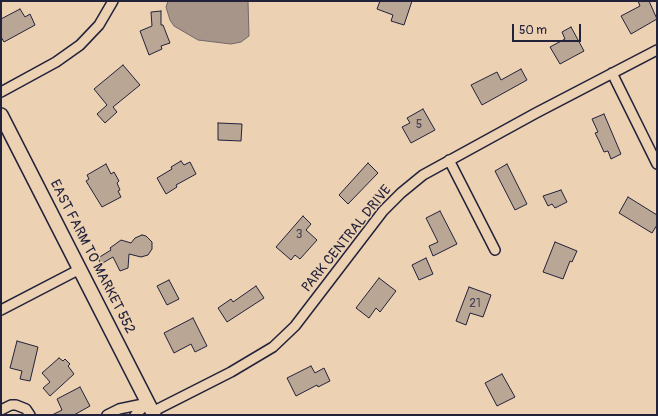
<!DOCTYPE html>
<html>
<head>
<meta charset="utf-8">
<style>
  body { margin:0 }
  #map { position:relative; width:658px; height:416px; overflow:hidden; background:#ecd1b3; font-family:Pangolin,sans-serif }
  canvas { display:block }
  .frame { position:absolute; inset:0; border:2px solid #22223b; pointer-events:none }
  .scale { position:absolute; left:512px; top:24px; width:69px; height:18px; box-sizing:border-box; border:2px solid #22223b; border-top:0; padding-left:5px; font-size:12px; line-height:14px; white-space:nowrap; color:#22223b; -webkit-text-stroke:3px #ecd1b3; paint-order:stroke }
</style>
</head>
<body>
<div id="map">
<canvas width="658" height="416"></canvas>
<div class="frame"></div>
<div class="scale">50 m</div>
</div>
<script>
const ctx = document.querySelector('canvas').getContext('2d');
ctx.lineJoin = 'round';
function fillPath(path, color) {
  ctx.fillStyle = color;
  ctx.fill(path, 'evenodd');
}
function shape(rows) {
  const path = new Path2D();
  for (const r of rows) {
    path.moveTo(r[0], r[1]);
    for (let i = 2; i < r.length; i += 2) path.lineTo(r[i], r[i + 1]);
  }
  return path;
}
function trace(path, color, width, dash) {
  ctx.strokeStyle = color;
  ctx.lineWidth = width;
  ctx.lineCap = dash ? 'butt' : 'round';
  ctx.setLineDash(dash || []);
  ctx.stroke(path);
}
function write(font, color, halo, rows, align = 'center') {
  ctx.font = font + ' Pangolin,sans-serif';
  ctx.lineWidth = 3;
  ctx.setLineDash([]);
  ctx.textBaseline = 'middle';
  ctx.strokeStyle = halo;
  ctx.fillStyle = color;
  for (const [text, x, y, turn = 0] of rows) {
    ctx.save();
    ctx.translate(x, y);
    ctx.rotate((+turn || 0) * Math.PI / 180);
    ctx.textAlign = isNaN(turn) ? turn : align;
    if (halo) ctx.strokeText(text, 0, 0);
    ctx.fillText(text, 0, 0);
    ctx.restore();
  }
}
const water = shape([
  [168,1,248,1,249,36,241,42,231,44,198,40,174,26,170,20,166,7,168,1]
]);
fillPath(water, '#a7958a');
trace(water, '#72676a', 1);
const building = shape([
  [380,1,412,1,404,25,391,21,393,15,377,9,380,1],
  [638,1,649,1,657,19,631,34,621,16,640,6,638,1],
  [20,9,25,17,30,14,35,25,4,42,1,37,1,19,20,9],
  [161,11,161,25,163,25,170,43,161,46,162,49,149,55,140,31,152,26,151,12,161,11],
  [571,27,584,51,560,64,550,47,565,39,562,32,571,27],
  [123,65,140,85,113,107,117,112,105,123,97,114,107,105,94,89,123,65],
  [521,69,527,80,482,105,471,85,497,72,501,80,521,69],
  [423,109,435,130,411,143,402,127,410,123,407,118,423,109],
  [604,114,621,154,611,159,608,151,604,152,599,141,595,133,598,132,592,119,604,114],
  [218,123,242,124,241,141,218,140,218,123],
  [181,161,184,165,190,162,196,174,176,185,177,187,166,194,157,178,172,169,171,167,181,161],
  [368,163,378,173,348,204,339,195,368,163],
  [106,164,111,174,114,172,119,181,117,183,120,190,118,191,121,197,102,207,86,181,89,179,87,175,106,164],
  [507,164,527,204,515,210,495,171,507,164],
  [561,190,567,202,555,208,552,204,548,206,543,196,561,190],
  [628,197,657,215,657,225,652,233,619,213,628,197],
  [440,211,457,244,433,256,429,246,438,242,426,218,440,211],
  [303,216,311,224,306,230,317,240,300,259,295,255,291,260,276,247,303,216],
  [142,235,146,236,152,242,152,249,148,255,141,257,129,254,128,268,120,271,113,257,101,264,98,258,111,250,110,248,121,240,131,243,135,238,142,235],
  [555,242,577,251,572,262,570,261,563,279,543,272,555,242],
  [426,258,433,274,419,280,412,265,426,258],
  [379,278,396,291,380,312,376,308,369,318,356,308,379,278],
  [169,280,179,299,167,305,157,286,169,280],
  [256,286,264,298,227,322,218,308,231,299,233,302,256,286],
  [469,287,491,295,483,317,470,313,466,325,456,321,469,287],
  [193,318,207,346,195,352,191,344,174,353,164,333,193,318],
  [17,341,38,347,30,381,20,379,22,371,10,368,17,341],
  [59,358,63,361,65,359,70,364,68,366,74,374,50,396,43,388,50,382,42,373,59,358],
  [311,366,315,373,324,368,330,381,318,387,317,385,296,396,287,378,311,366],
  [502,374,515,397,497,406,485,383,502,374],
  [80,387,90,406,74,415,52,415,62,410,57,399,80,387]
]);
fillPath(building, '#baa695');
trace(building, '#22223b', 1);
const minor = shape([
  [612,73,657,164],
  [1,92,56,62,80,45,99,25,113,1],
  [449,160,495,250],
  [1,310,80,269],
  [1,410,11,405,16,405,26,409,30,415],
  [152,412,231,372,273,347,295,326,383,211,401,193,423,175,536,113,657,50],
  [107,415,119,409,148,403],
  [135,415,147,404]
]);
const secondary = shape([
  [1,115,154,415]
]);
trace(minor, '#22223b', 12);
trace(secondary, '#22223b', 16);
trace(minor, '#ecd1b3', 9);
trace(secondary, '#ecd1b3', 13);
write('12px', '#484352', null, [
  ["5",419,125],
  ["3",299,235],
  ["21",475,304]
]);
write('14px', '#22223b', '#ecd1b3', [
  ["PARK CENTRAL DRIVE",347,239,-51],
  ["EAST FARM TO MARKET 552",92,257,63]
]);
</script>
</body>
</html>
